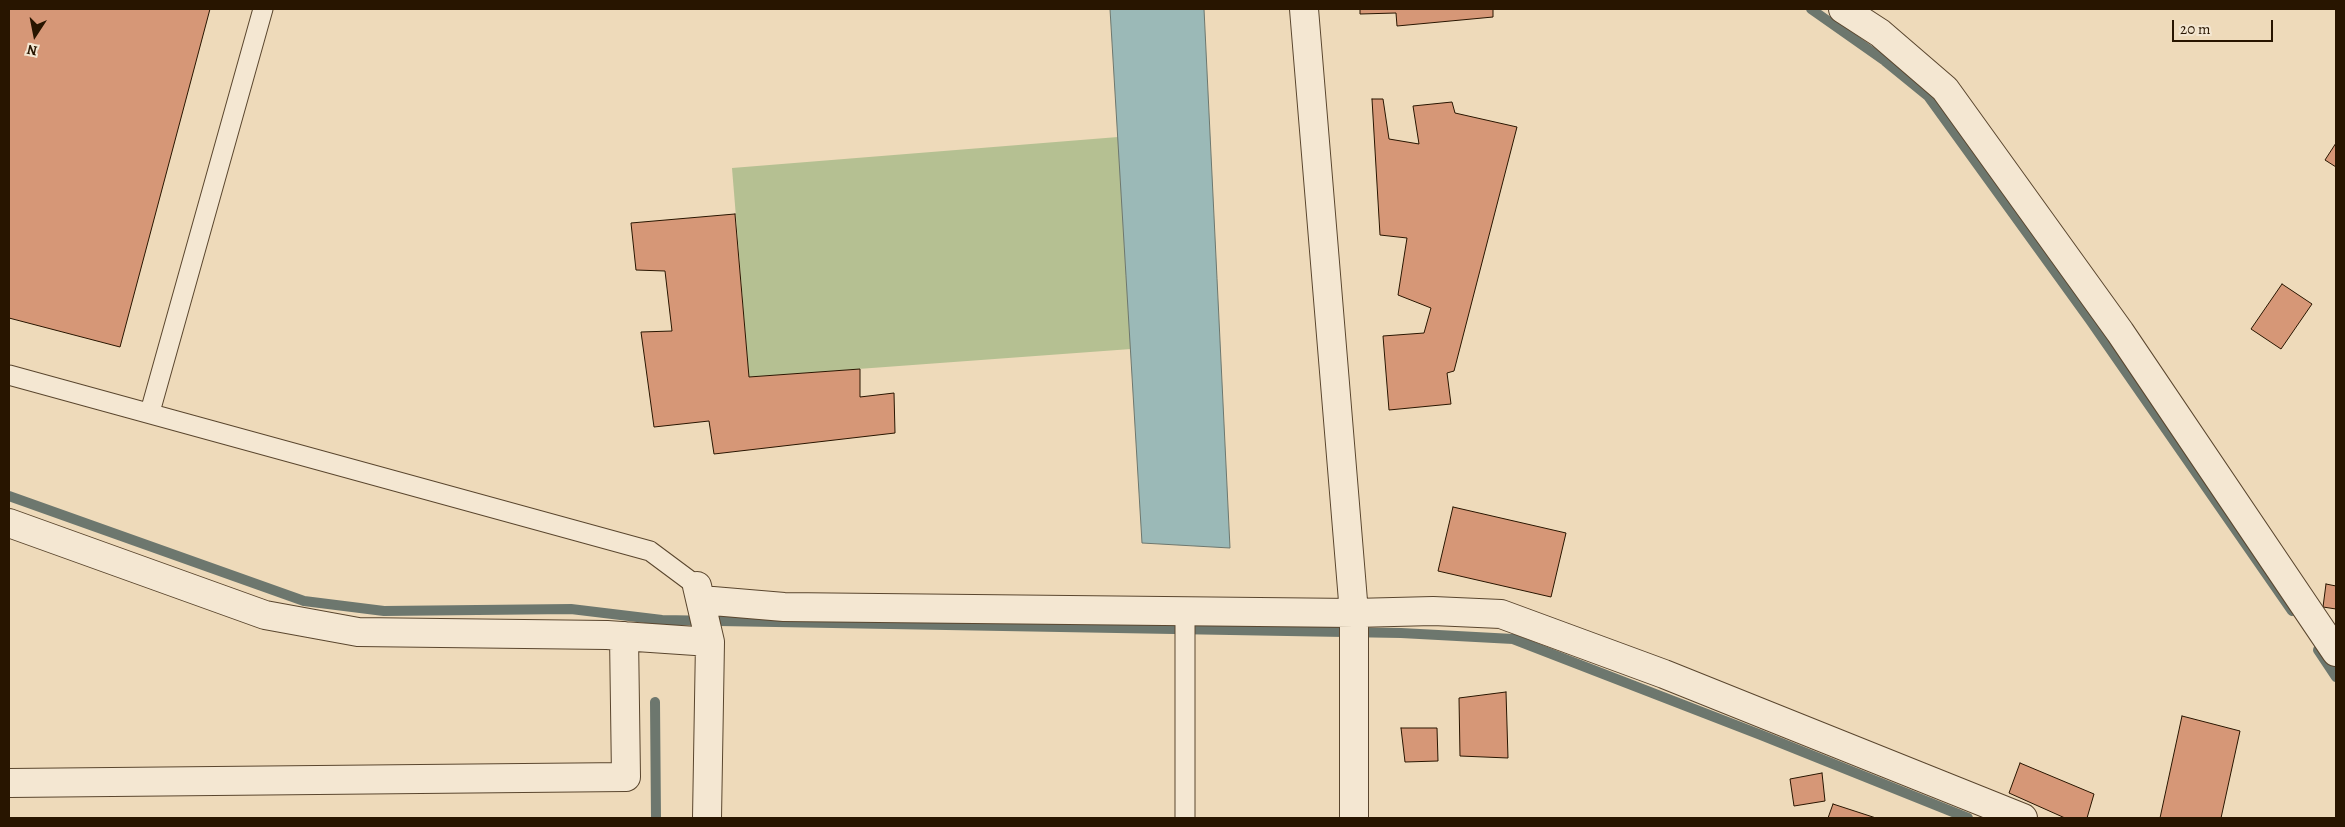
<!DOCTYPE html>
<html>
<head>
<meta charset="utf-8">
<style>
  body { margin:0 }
  #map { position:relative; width:2345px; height:827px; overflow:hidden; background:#eedaba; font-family:Alegreya,serif }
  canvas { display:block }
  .frame { position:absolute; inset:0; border:10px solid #281500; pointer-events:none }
  .north { position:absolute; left:10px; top:10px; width:50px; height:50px; -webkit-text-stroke:4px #f4e7d2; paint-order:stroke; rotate:191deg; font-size:14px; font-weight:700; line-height:20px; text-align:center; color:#281500 }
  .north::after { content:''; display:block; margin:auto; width:18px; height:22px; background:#281500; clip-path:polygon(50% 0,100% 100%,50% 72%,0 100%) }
  .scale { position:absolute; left:2172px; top:20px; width:101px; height:22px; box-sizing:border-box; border:2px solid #281500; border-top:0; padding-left:6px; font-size:15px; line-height:18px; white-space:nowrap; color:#281500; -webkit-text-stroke:4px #f4e7d2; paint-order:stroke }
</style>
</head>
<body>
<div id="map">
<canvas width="2345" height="827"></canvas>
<div class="frame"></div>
<div class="north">N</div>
<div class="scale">20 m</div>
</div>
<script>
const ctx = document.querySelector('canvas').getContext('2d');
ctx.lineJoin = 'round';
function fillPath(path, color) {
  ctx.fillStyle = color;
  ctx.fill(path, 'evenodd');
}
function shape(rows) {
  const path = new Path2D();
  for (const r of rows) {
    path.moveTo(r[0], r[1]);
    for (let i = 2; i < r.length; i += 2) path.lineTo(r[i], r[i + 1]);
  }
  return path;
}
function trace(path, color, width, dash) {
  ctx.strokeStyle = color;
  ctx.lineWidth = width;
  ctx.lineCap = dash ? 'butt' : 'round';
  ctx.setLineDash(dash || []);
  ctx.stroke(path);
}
fillPath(shape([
  [1118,137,1131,349,749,377,732,168]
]), '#b5c092');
const water = shape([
  [1110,9,1204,9,1230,548,1142,543,1110,9]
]);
fillPath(water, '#9bb9b7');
trace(water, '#6d776e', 1);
trace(shape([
  [1811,9,1885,61,1928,96,2090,320,2292,611],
  [9,496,304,601,384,611,571,609,662,620,1401,633,1513,639,1761,735,1968,818],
  [2318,650,2336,677],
  [655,702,656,818]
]), '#6d776e', 10);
const building = shape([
  [9,9,210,9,120,347,9,318,9,9],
  [1360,9,1493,9,1493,17,1397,26,1396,13,1360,14,1360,9],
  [1372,99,1383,99,1389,139,1419,144,1413,106,1452,102,1455,113,1517,127,1454,371,1447,373,1451,404,1389,410,1383,336,1424,333,1431,308,1398,295,1407,238,1380,235,1372,99],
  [2336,143,2336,167,2325,160,2336,143],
  [735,214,749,377,860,369,860,397,894,393,895,433,714,454,709,421,654,427,641,332,672,331,665,271,636,270,631,223,735,214],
  [2282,284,2312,304,2281,349,2251,329,2282,284],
  [1453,507,1566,533,1551,597,1438,571,1453,507],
  [2326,584,2336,586,2336,609,2323,607,2326,584],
  [1506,692,1508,758,1460,756,1459,698,1506,692],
  [2182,716,2240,731,2221,818,2160,818,2182,716],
  [1401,728,1437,728,1438,761,1405,762,1401,728],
  [2020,763,2094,794,2087,818,2065,818,2009,793,2020,763],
  [1822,773,1825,801,1794,806,1790,779,1822,773],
  [1833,804,1876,818,1828,818,1833,804]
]);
fillPath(building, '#d69777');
trace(building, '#281500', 1);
const service = shape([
  [9,375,650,551,697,586],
  [150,412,263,9],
  [1185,611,1185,818]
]);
const minor = shape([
  [1304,9,1354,613,1354,818],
  [1843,9,1880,33,1945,89,2120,332,2336,652],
  [9,523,265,615,358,632,607,635,710,642],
  [697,586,710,642,707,818],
  [701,600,784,607,1354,613,1433,611,1501,614,1664,674,2023,818],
  [9,783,626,777,624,636]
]);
trace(service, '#5a462e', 21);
trace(minor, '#5a462e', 30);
trace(service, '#f4e7d2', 19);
trace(minor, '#f4e7d2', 28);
</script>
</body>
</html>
